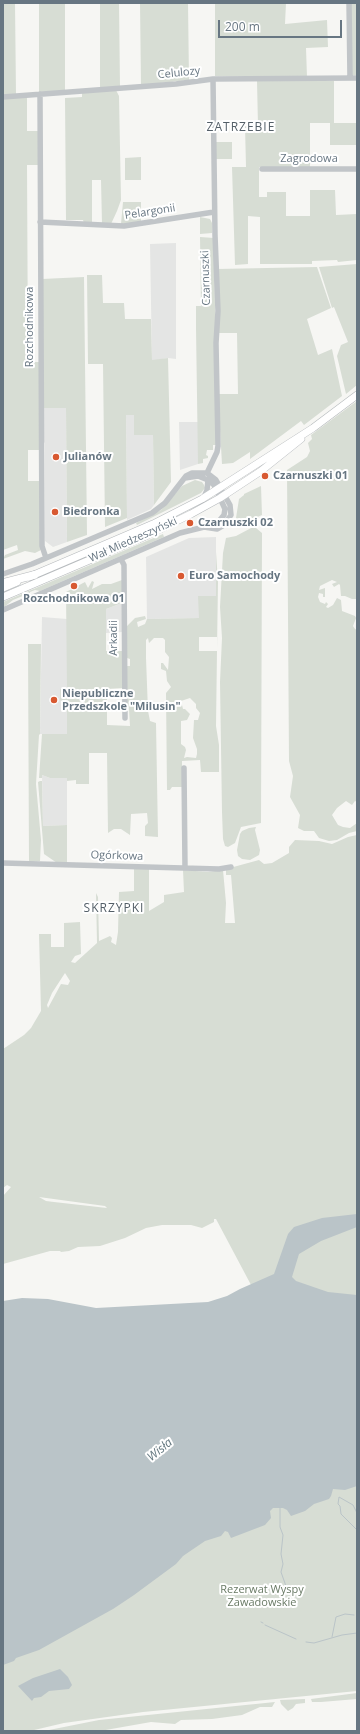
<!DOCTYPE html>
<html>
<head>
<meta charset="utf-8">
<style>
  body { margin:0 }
  #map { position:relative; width:360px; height:1734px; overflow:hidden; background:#f6f6f3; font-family:"Open Sans",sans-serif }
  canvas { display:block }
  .frame { position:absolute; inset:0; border:4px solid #677682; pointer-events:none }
  .scale { position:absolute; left:218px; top:20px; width:124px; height:18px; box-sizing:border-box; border:2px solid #677682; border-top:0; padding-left:5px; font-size:12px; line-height:14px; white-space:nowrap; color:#677682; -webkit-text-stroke:3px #fff; paint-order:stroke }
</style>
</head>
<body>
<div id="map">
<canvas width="360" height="1734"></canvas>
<div class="frame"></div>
<div class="scale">200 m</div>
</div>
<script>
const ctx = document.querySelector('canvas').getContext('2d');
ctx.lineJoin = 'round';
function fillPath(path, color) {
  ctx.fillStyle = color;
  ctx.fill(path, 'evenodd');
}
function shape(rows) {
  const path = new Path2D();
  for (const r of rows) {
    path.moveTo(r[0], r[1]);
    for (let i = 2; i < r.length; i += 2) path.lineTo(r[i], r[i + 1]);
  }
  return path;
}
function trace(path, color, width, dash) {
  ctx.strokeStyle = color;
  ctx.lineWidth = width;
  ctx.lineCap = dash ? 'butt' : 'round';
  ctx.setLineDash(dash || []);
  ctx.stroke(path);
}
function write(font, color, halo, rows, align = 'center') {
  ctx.font = font + ' "Open Sans",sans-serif';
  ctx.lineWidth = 4;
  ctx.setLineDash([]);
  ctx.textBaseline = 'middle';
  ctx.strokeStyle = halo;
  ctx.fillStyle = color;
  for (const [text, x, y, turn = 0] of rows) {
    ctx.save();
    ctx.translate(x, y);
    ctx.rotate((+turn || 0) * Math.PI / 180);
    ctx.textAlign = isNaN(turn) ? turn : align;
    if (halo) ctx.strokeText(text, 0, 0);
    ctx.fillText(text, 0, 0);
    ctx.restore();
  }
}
fillPath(shape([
  [176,243,176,359,168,358,152,361,150,244],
  [42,408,66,408,67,542,53,547,45,541,45,443,42,441],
  [126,415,134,415,134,435,153,434,154,505,151,509,127,520],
  [179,422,198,422,198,464,180,470],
  [216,537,216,596,199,618,147,619,146,557,189,538],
  [122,603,122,632,106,633,106,609],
  [42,617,67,619,67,734,40,734],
  [42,775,50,778,67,778,67,825,43,826]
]), '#e4e5e4');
fillPath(shape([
  [3,3,15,3,16,95,3,96],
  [39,3,65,3,65,91,39,92],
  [100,3,119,3,120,87,100,88],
  [140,3,188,3,189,80,141,85],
  [215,3,286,3,285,24,327,20,328,47,306,48,307,77,215,76],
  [350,3,357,3,357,75,352,75],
  [257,81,334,81,334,123,357,123,357,145,330,145,330,123,310,123,310,168,259,167,259,197,267,197,267,192,286,192,286,216,310,216,310,190,335,190,336,215,357,214,357,260,338,262,337,260,312,261,312,264,260,264,260,217,248,216,248,264,235,265,232,167,246,167,245,126,258,126],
  [116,90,119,96,121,200,117,211,111,224,102,224,101,180,92,180,92,223,84,223,83,220,66,220,65,98,82,97,82,93],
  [27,97,27,131,39,131,39,165,27,165,28,362,39,362,41,450,28,450,28,481,41,481,41,550,35,553,25,551,3,559,5,555,18,550,17,545,3,550,3,99],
  [215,142,232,142,232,159,215,159],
  [141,157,141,180,125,180,125,158],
  [123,202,141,202,141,224,121,224],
  [200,217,210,219,212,223,212,233,200,234],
  [200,237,214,238,217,445,213,445,213,450,207,450,206,455,208,456,208,458,203,459,203,463,198,464,196,328,196,306,201,306],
  [357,264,357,385,346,394,337,356,341,345,348,342,334,307,332,308,319,267],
  [317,267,331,308,307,319,318,355,332,349,342,396,304,425,301,421,250,459,250,452,233,463,222,464,218,394,238,394,237,333,218,333,217,269],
  [87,275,102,275,103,303,124,303,125,319,151,319,152,360,168,358,171,482,154,505,153,435,134,435,134,415,126,415,127,518,105,527,103,364,88,364],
  [84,277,87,535,67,542,66,408,42,408,42,279],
  [357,401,357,599,352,599,345,596,341,596,340,585,339,584,334,587,332,584,337,582,332,580,320,586,319,590,325,588,325,597,323,597,323,594,319,593,318,597,320,602,325,604,326,602,328,604,326,607,328,608,333,605,337,598,341,600,342,611,355,616,356,618,353,626,355,629,357,630,357,802,355,801,352,805,346,801,337,808,332,815,338,825,343,827,350,828,357,823,357,831,349,833,337,840,329,841,319,838,314,831,304,831,298,828,300,815,290,797,293,776,289,761,287,470,307,457,310,451,308,443,312,439,311,435],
  [195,480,202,482,204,485,205,488,201,493,137,525,136,523,161,510,182,486],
  [261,486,262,515,255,518,244,527,240,528,234,525,236,518,239,499,244,495,244,494],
  [253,527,256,528,262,533,261,823,241,827,235,843,228,847,225,846,223,839,222,812,220,682,222,638,220,607,223,553,226,538,236,536],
  [163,534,164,537,40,591,35,590,30,592,30,593,13,600,3,608,3,602],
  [216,552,218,582,217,649,217,637,199,637,199,651,217,651,216,726,219,745,219,772,201,772,200,760,182,761,182,787,172,787,170,790,167,790,166,693,171,687,167,681,166,671,161,669,161,663,163,663,168,670,169,657,165,652,165,640,163,638,154,638,149,643,148,638,146,640,146,658,148,711,150,721,156,723,158,837,145,836,145,826,148,823,147,813,131,814,130,835,121,829,114,829,108,833,107,753,89,753,89,784,76,784,76,780,67,781,67,778,50,778,42,775,42,778,39,778,42,734,67,734,67,705,60,700,60,689,67,689,66,592,85,582,88,588,92,581,94,582,92,589,102,584,111,584,122,580,122,603,106,609,106,651,123,651,123,688,107,689,107,725,130,726,129,709,127,702,127,666,130,666,130,659,127,658,126,654,126,627,135,618,145,616,146,619,137,622,138,627,145,624,147,619,199,618,198,596,216,596],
  [190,698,196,704,196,708,200,713,198,720,194,720,193,738,197,749,197,754,196,758,187,757,184,758,186,750,185,747,181,744,181,721,187,720,190,714,185,709,183,709,181,701],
  [28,644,41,644,40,734,39,735,36,784,41,840,40,861,29,862],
  [40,781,42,781,43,826,67,825,67,863,57,863,44,854,38,782],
  [256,827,255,830,260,850,259,855,250,860,242,859,238,856,237,850,240,834,242,831,249,828],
  [357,835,357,1691,143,1712,64,1723,30,1731,3,1731,3,1613,327,1428,216,1219,214,1219,214,1222,202,1228,191,1225,162,1225,146,1228,125,1238,100,1246,78,1247,69,1251,61,1252,60,1251,50,1251,3,1264,3,1196,11,1187,7,1185,3,1188,3,1049,24,1035,31,1028,41,1011,39,934,51,934,51,947,64,947,64,923,80,922,81,954,75,956,71,962,75,963,97,943,96,893,98,897,99,941,110,936,112,938,111,942,116,945,118,932,119,892,134,891,134,867,149,867,149,911,164,902,164,895,184,892,183,870,208,872,223,870,226,903,225,923,235,923,231,875,226,875,226,869,259,860,264,864,272,863,289,853,289,847,295,840,319,841,332,844,348,837],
  [65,973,70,981,68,985,61,984,48,1008,47,1005,52,993],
  [39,1197,105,1206,107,1208,54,1202,46,1201],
  [357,1693,357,1699,321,1702,312,1702,311,1699],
  [305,1699,305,1703,296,1704,293,1708,288,1711,281,1704,280,1700],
  [275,1702,272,1707,260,1707,242,1715,212,1719,181,1720,175,1724,151,1722,100,1731,44,1731,99,1720]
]), '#d7ddd4');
fillPath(shape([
  [357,1214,357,1227,321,1241,299,1254,292,1277,296,1281,328,1292,357,1295,357,1486,345,1490,333,1489,331,1496,329,1499,314,1504,305,1511,291,1516,287,1510,283,1508,273,1508,270,1511,271,1518,265,1525,231,1538,228,1532,225,1531,221,1536,205,1541,183,1556,176,1564,134,1595,113,1609,39,1650,16,1658,14,1661,3,1665,3,1301,22,1298,48,1299,96,1308,208,1302,227,1296,240,1289,274,1274,288,1234,294,1227,322,1218],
  [60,1669,68,1677,72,1685,69,1689,49,1691,41,1697,34,1698,32,1701,18,1686,33,1678]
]), '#bac4c8');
trace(shape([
  [280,1508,280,1527,283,1535,281,1554,283,1564,281,1572,287,1589],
  [357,1513,353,1505,339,1497,338,1504,340,1506,341,1514,357,1530],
  [261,1622,263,1623],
  [265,1625,296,1639],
  [332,1637,336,1617,345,1614,354,1615],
  [306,1642,314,1643,342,1635,357,1633]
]), '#bac4c8', 1);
const major = shape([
  [29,577,153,524,202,499,313,428,357,395],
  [3,588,17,582],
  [3,597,148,535,191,514,220,498,261,471,301,439]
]);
const highway = shape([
  [3,583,34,575]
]);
trace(major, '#b5b9bc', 8);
trace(highway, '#b6b9bc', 9);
trace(shape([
  [349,3,350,78],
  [40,94,42,546,46,558],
  [3,97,176,84,213,79,357,78],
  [262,169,357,169],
  [40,222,124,226,214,212],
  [207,473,217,452,218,446,216,343,218,311,215,235,213,79],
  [204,497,207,490,208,480],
  [121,559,124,565,125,718],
  [3,574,32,564,152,513,165,503,186,476,192,473,207,473,216,480,230,505,231,515,224,525,217,529,204,527],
  [3,610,180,533,204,527,219,521,224,515,225,509,214,485,208,480,198,476,185,478],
  [184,768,185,868],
  [3,863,219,869,231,867]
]), '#c1c5c8', 5.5);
trace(major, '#fff', 7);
trace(highway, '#fff', 8);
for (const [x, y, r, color] of [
  [56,457,4,"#d85931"],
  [265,476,4,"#d85931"],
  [55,512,4,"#d85931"],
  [190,523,4,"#d85931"],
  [181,576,4,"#d85931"],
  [74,586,4,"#d85931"],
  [54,700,4,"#d85931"]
]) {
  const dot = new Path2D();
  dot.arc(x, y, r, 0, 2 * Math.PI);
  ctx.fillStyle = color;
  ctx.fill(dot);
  trace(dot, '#fff', 1.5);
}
write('11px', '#677682', '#fff', [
  ["Celulozy",179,73,-6],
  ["Zagrodowa",309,159],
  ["Pelargonii",150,212,-9],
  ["Czarnuszki",206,278,-92],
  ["Rozchodnikowa",30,327,-90],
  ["Wał Miedzeszyński",133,540,-24],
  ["Arkadii",114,638,-90],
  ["Ogórkowa",117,856,2]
]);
write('bold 11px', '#677682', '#fff', [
  ["Julianów",64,457],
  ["Czarnuszki 01",273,476],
  ["Biedronka",63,512],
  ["Czarnuszki 02",198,523],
  ["Euro Samochody",189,576],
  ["Rozchodnikowa 01",74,599,"center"],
  ["Niepubliczne",62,694],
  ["Przedszkole \"Milusin\"",62,707]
], 'left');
write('11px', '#697a65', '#fff', [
  ["Rezerwat Wyspy",262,1590],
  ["Zawadowskie",262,1603]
]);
ctx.letterSpacing = '1px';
write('12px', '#545f68', '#fff', [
  ["ZATRZEBIE",241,128],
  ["SKRZYPKI",114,909]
]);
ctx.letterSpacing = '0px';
write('italic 12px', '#63777f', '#fff', [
  ["Wisła",160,1450,-39]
]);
</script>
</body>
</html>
